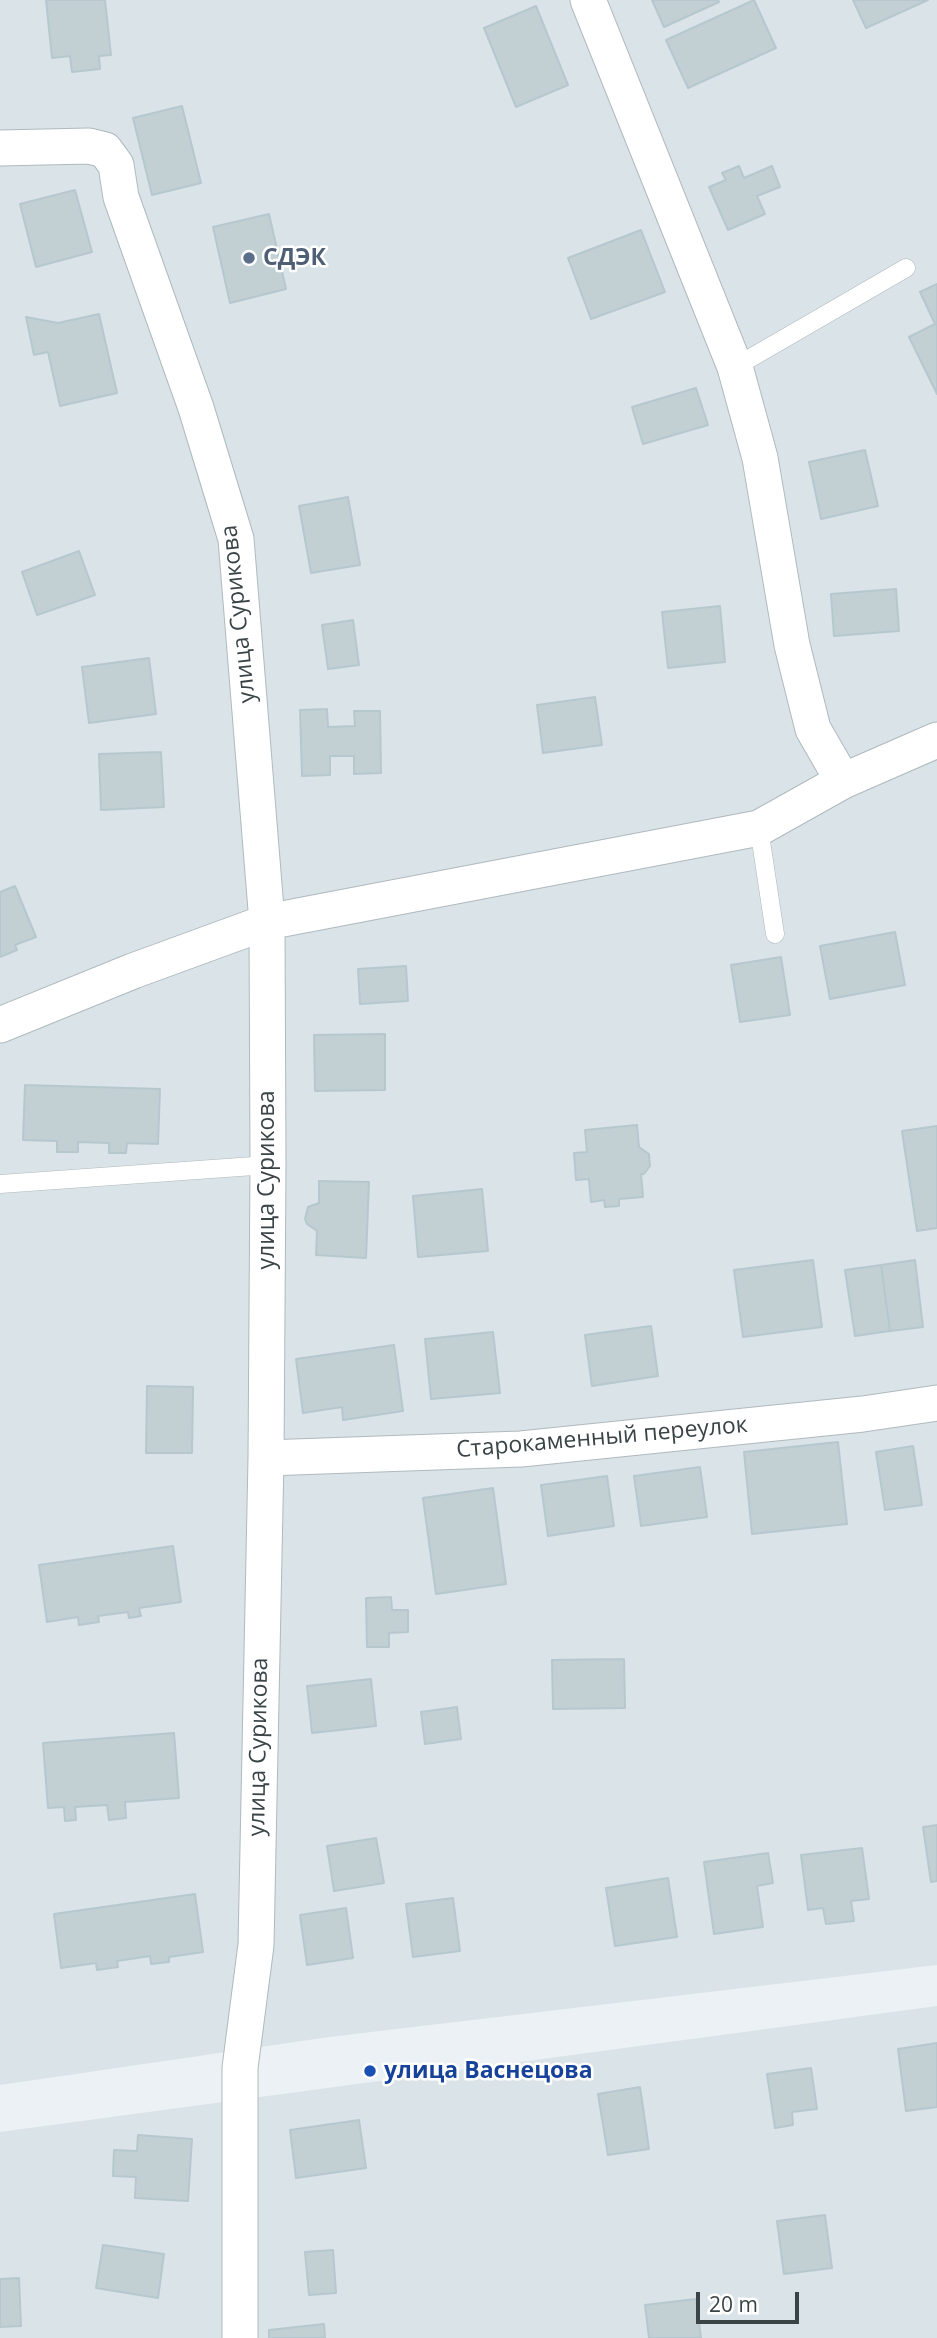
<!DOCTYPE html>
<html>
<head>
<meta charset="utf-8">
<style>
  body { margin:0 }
  #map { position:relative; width:937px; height:2338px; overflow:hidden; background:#ebf1f4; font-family:"Open Sans",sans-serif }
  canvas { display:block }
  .scale { position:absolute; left:696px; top:2292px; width:103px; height:32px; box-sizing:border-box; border:4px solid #3a4447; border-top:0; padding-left:9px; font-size:21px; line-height:24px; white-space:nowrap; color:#3a4447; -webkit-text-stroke:5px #fff; paint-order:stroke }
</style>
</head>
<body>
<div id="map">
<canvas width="937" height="2338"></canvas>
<div class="scale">20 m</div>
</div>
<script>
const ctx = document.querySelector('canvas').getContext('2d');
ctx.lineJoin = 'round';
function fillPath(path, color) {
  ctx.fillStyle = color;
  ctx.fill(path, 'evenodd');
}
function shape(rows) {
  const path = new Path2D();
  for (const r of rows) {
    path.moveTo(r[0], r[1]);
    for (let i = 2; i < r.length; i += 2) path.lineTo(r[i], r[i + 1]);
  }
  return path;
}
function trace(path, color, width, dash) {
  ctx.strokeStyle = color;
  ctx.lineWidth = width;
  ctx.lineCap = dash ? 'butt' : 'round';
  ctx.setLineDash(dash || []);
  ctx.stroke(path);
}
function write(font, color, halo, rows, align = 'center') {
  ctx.font = font + ' "Open Sans",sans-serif';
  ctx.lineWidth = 5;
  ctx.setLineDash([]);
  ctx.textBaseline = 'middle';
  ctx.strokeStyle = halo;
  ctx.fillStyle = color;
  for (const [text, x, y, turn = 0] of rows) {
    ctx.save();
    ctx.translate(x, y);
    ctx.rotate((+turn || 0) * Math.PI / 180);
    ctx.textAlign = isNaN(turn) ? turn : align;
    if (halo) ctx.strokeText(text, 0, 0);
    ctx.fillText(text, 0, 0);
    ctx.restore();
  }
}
fillPath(shape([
  [0,0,937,0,937,1965,329,2037,0,2085],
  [937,2006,937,2338,0,2338,0,2132]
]), '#dae3e7');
const building = shape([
  [46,0,105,0,111,55,99,56,100,69,72,72,70,56,52,58,46,0],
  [652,0,718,0,719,2,664,27,652,0],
  [754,0,776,48,688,88,666,40,754,0],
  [853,0,928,0,866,28,853,0],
  [536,6,568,85,516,107,484,28,536,6],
  [182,106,201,183,152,195,133,118,182,106],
  [739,166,744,178,772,166,780,187,757,196,765,214,728,230,709,187,726,180,722,173,739,166],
  [75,190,92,252,36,267,20,204,75,190],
  [269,214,286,289,230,303,213,227,269,214],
  [641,230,665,292,591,319,568,258,641,230],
  [937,284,937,394,909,337,935,324,920,292,937,284],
  [99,314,117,393,60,406,48,352,34,355,26,317,58,323,99,314],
  [696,388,708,425,643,444,632,407,696,388],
  [865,450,878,506,821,519,809,462,865,450],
  [348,497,360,565,311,573,299,506,348,497],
  [79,551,95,595,37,615,22,572,79,551],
  [896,589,899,631,834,636,831,594,896,589],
  [720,606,725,662,668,668,662,612,720,606],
  [353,620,359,665,328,669,322,625,353,620],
  [149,658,156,714,89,723,82,667,149,658],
  [595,697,602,745,543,753,537,705,595,697],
  [327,709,328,727,355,726,354,711,380,711,381,773,354,774,354,756,330,756,330,775,302,776,300,710,327,709],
  [161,752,164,807,101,810,99,754,161,752],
  [15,886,36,937,15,945,17,950,0,957,0,892,15,886],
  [895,932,905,985,830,999,820,946,895,932],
  [781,957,790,1015,740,1022,731,965,781,957],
  [406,966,408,1001,360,1004,358,969,406,966],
  [385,1034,385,1090,315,1091,314,1035,385,1034],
  [25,1085,160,1089,158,1144,127,1143,126,1153,109,1153,109,1143,78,1142,78,1152,57,1152,57,1141,23,1140,25,1085],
  [637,1125,639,1147,649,1154,650,1166,644,1174,641,1174,643,1197,619,1199,619,1206,605,1207,604,1200,591,1202,589,1179,576,1180,574,1153,587,1152,585,1130,637,1125],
  [937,1126,937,1228,917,1231,902,1131,937,1126],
  [319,1181,369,1182,366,1258,316,1255,317,1231,307,1224,305,1219,308,1207,319,1203,319,1181],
  [482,1189,488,1251,418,1257,413,1196,482,1189],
  [813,1260,822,1327,743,1337,734,1270,813,1260],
  [915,1260,923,1327,890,1331,881,1265,915,1260],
  [881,1265,890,1331,855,1336,845,1270,881,1265],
  [651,1326,658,1376,592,1386,585,1335,651,1326],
  [493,1332,500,1393,431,1399,425,1339,493,1332],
  [394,1345,403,1411,343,1420,342,1407,303,1413,296,1359,394,1345],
  [147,1386,193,1387,192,1453,146,1453,147,1386],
  [838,1442,847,1524,752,1534,744,1452,838,1442],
  [913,1446,922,1505,885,1510,876,1452,913,1446],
  [700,1467,707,1517,641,1526,634,1476,700,1467],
  [607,1476,614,1526,548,1536,541,1485,607,1476],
  [493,1488,506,1584,436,1594,423,1498,493,1488],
  [173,1546,181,1602,139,1608,141,1616,129,1618,128,1612,98,1616,99,1622,79,1625,78,1617,47,1622,39,1565,173,1546],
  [391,1597,392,1610,408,1610,408,1632,389,1633,389,1647,367,1647,366,1598,391,1597],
  [624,1659,625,1708,553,1709,552,1660,624,1659],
  [371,1679,376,1726,312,1733,307,1686,371,1679],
  [457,1707,461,1739,425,1744,421,1712,457,1707],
  [174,1733,179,1798,125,1802,126,1818,109,1820,107,1805,75,1807,76,1820,65,1821,64,1807,48,1808,43,1743,174,1733],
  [937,1825,937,1881,931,1882,923,1827,937,1825],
  [376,1838,384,1883,334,1891,327,1846,376,1838],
  [862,1848,869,1899,851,1901,854,1921,826,1924,823,1908,808,1910,801,1855,862,1848],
  [768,1853,773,1883,757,1886,763,1927,714,1934,704,1862,768,1853],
  [668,1878,677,1937,615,1946,606,1888,668,1878],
  [195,1894,203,1952,169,1957,169,1962,151,1964,150,1956,117,1961,118,1967,97,1970,96,1963,61,1968,54,1914,195,1894],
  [453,1898,460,1951,413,1957,406,1904,453,1898],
  [346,1908,353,1958,307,1965,300,1915,346,1908],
  [937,2043,937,2107,906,2111,898,2049,937,2043],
  [811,2068,817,2109,792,2112,793,2125,775,2128,767,2074,811,2068],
  [640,2087,649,2149,608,2155,598,2094,640,2087],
  [359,2120,366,2168,296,2178,290,2130,359,2120],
  [138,2135,192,2139,188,2201,135,2198,136,2177,113,2176,114,2150,137,2151,138,2135],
  [825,2215,832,2268,784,2274,777,2221,825,2215],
  [103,2245,164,2254,158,2298,96,2288,103,2245],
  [333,2250,336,2293,309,2295,305,2252,333,2250],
  [19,2278,21,2326,0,2327,0,2279,19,2278],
  [696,2299,701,2338,649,2338,645,2305,696,2299],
  [324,2324,325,2338,269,2338,269,2330,324,2324]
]);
fillPath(building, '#c2d0d4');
trace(building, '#b6c8ce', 2);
const service = shape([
  [735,367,906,268],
  [759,828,775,934],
  [0,1184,268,1165]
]);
const minor = shape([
  [588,0,735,367,760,458,792,645,813,729,843,781],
  [0,148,89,146,105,150,116,165,121,197,196,408,236,539,267,922,268,1165,266,1458,256,1945,240,2068,240,2338],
  [0,1025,133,971,267,922,759,828,843,781,937,740],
  [266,1458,521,1449,863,1414,937,1403]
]);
trace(service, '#afbabe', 19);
trace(minor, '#afbabe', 37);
trace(service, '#fff', 18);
trace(minor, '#fff', 35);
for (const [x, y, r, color] of [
  [249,258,7,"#5c6f8a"],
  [370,2071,7,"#1a4fb4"]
]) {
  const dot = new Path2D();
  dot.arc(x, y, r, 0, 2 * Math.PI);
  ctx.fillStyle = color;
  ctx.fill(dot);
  trace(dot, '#fff', 2.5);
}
write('bold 23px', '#4e5e75', '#fff', [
  ["СДЭК",263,258]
], 'left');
write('23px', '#3a4447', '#fff', [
  ["улица Сурикова",239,614,-96],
  ["улица Сурикова",267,1180,-90],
  ["Старокаменный переулок",602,1438,-5],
  ["улица Сурикова",259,1747,-89]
]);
write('bold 23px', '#164399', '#fff', [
  ["улица Васнецова",384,2071]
], 'left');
</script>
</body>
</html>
